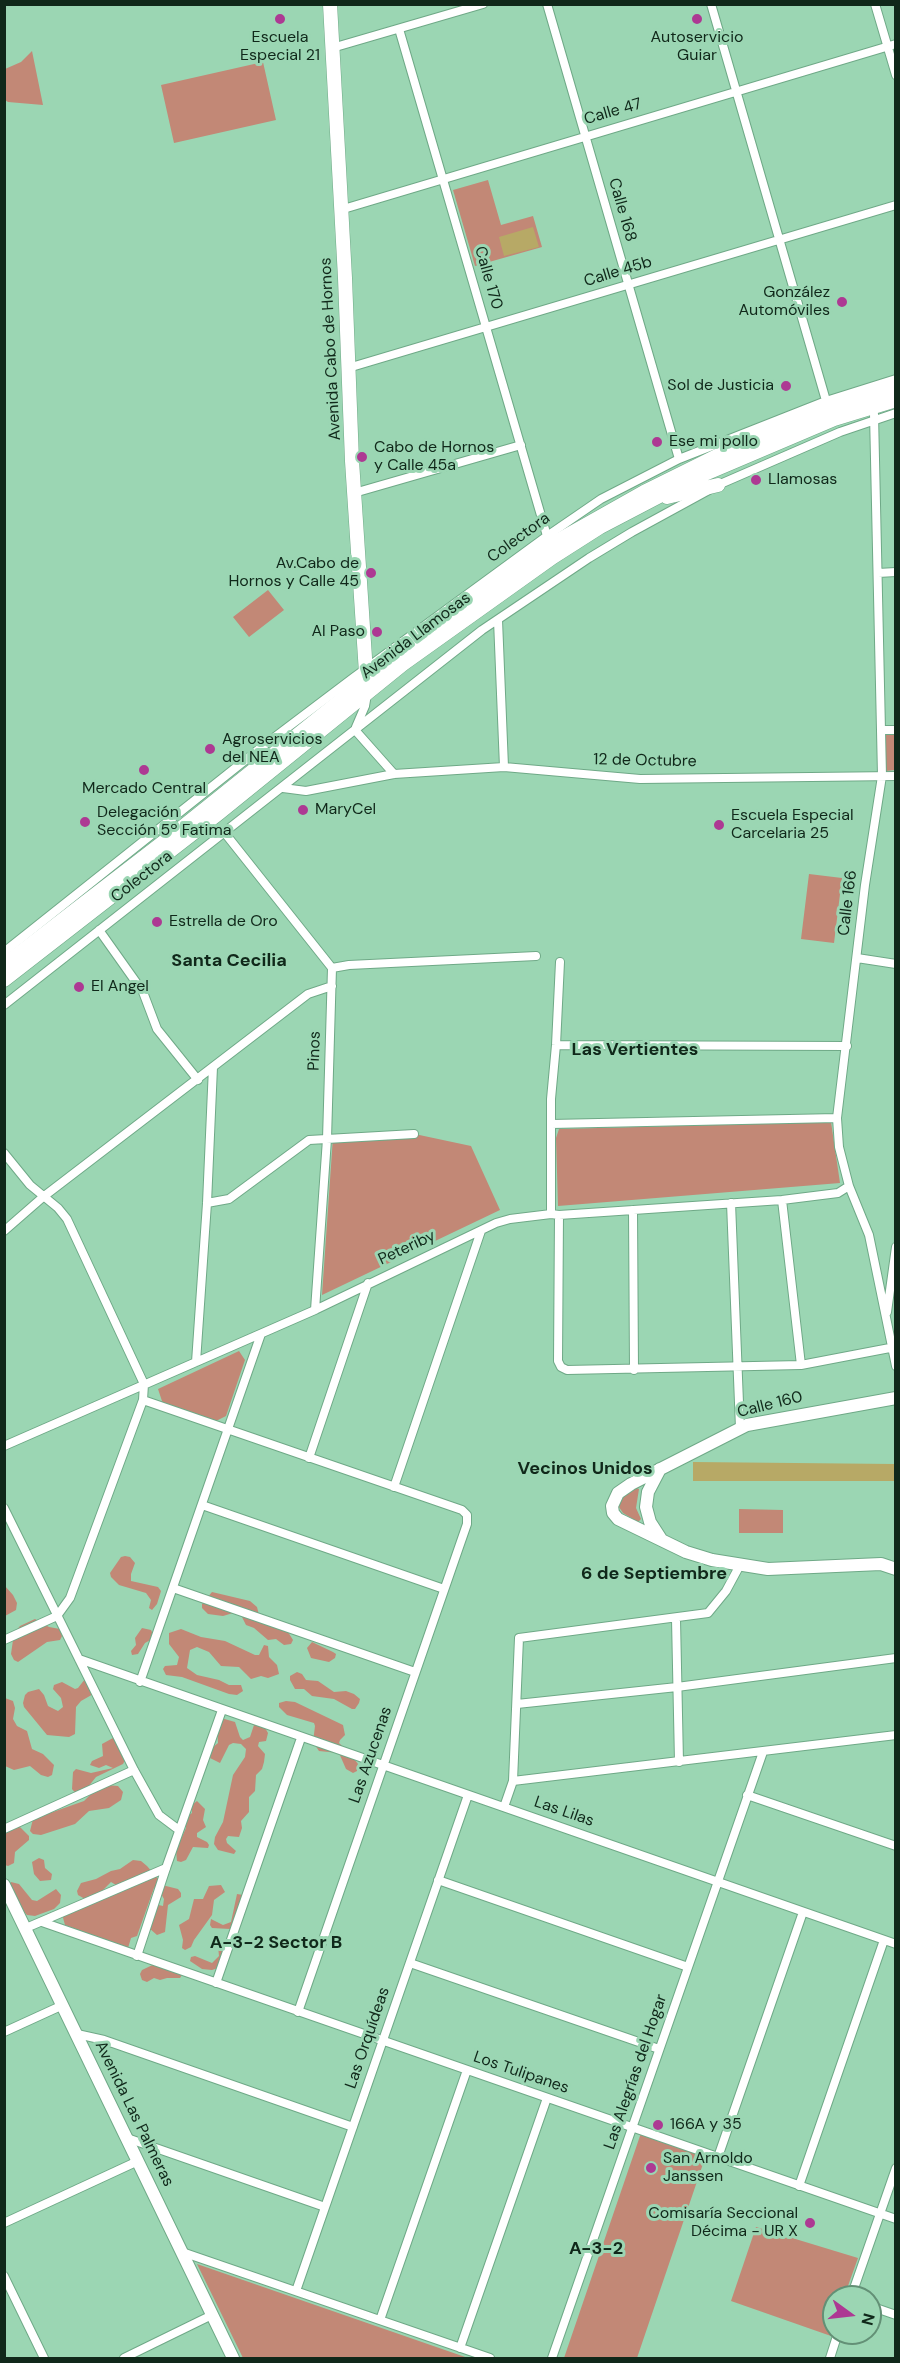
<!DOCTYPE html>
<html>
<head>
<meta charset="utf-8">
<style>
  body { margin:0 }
  #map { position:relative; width:900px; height:2363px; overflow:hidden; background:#9bd6b3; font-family:"DM Sans",sans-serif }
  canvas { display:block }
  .frame { position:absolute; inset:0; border:6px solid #10281a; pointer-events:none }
  .north { position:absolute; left:822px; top:2285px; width:60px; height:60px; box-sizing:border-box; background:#9bd6b3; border:2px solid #639076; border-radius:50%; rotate:105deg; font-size:16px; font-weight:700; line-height:24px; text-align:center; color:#10281a }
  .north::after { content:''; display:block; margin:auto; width:21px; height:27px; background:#ad3993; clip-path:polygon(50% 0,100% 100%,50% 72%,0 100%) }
</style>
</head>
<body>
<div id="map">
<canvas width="900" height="2363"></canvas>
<div class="frame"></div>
<div class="north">N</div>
</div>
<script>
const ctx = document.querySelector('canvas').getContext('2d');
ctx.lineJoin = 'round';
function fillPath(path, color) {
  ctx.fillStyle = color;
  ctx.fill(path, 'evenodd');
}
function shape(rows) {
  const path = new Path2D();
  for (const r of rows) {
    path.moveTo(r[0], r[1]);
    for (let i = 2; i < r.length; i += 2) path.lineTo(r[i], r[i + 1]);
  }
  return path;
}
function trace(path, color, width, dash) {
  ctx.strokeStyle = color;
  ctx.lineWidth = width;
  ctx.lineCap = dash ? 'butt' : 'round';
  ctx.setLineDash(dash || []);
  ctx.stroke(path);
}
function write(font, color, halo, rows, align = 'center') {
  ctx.font = font + ' "DM Sans",sans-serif';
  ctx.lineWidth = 6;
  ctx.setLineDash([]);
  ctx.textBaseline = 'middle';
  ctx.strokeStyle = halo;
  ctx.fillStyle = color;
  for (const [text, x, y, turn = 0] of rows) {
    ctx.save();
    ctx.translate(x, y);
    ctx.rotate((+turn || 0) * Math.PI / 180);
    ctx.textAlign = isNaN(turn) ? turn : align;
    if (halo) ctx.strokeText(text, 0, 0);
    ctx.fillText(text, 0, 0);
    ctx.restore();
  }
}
fillPath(shape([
  [32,51,43,105,8,102,5,100,5,69,21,62],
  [263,62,276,120,174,143,161,85],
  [488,180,501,225,533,216,542,247,475,266,453,190],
  [268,590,284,610,249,637,233,617],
  [885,733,895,733,895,770,886,771],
  [809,874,842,878,834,943,801,939],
  [831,1122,840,1183,558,1206,556,1138,559,1129],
  [410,1133,471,1146,500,1210,322,1295,333,1137],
  [239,1351,245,1360,226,1416,216,1421,163,1404,158,1389],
  [637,1488,639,1489,636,1508,641,1519,638,1522,623,1513,619,1507,622,1498],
  [739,1509,783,1510,783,1533,739,1533],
  [125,1556,130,1557,135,1563,131,1574,131,1581,158,1587,161,1591,157,1604,152,1610,149,1608,151,1600,146,1593,119,1585,111,1577,110,1573,121,1557],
  [5,1586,13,1595,17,1603,16,1610,5,1616],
  [212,1592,250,1601,257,1607,260,1619,288,1632,293,1640,291,1644,284,1645,276,1639,268,1640,254,1628,246,1625,241,1615,233,1613,223,1616,208,1614,202,1608,202,1604],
  [35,1619,49,1627,60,1629,62,1636,60,1640,47,1642,18,1662,14,1660,11,1654,14,1633,20,1626],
  [142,1628,151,1630,153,1634,152,1639,145,1643,138,1654,132,1655,131,1651,136,1645,135,1638],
  [181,1629,201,1637,225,1641,255,1655,259,1655,264,1645,268,1646,269,1657,277,1665,279,1674,268,1678,261,1676,251,1679,239,1667,221,1666,209,1652,197,1647,190,1650,187,1668,197,1675,219,1680,229,1685,241,1685,243,1691,237,1695,229,1694,182,1677,166,1675,163,1669,165,1666,177,1665,179,1657,169,1644,169,1633],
  [312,1642,333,1652,336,1654,335,1658,329,1662,311,1658,307,1648],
  [297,1672,302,1674,306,1680,318,1681,334,1692,346,1691,354,1694,360,1699,359,1703,355,1709,352,1709,334,1699,312,1696,304,1689,295,1689,290,1680,290,1676],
  [85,1679,95,1693,81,1701,76,1707,75,1734,69,1737,47,1735,24,1707,23,1703,25,1695,28,1692,39,1689,44,1695,48,1706,58,1711,63,1707,61,1698,53,1689,54,1685,62,1682,75,1689,78,1688],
  [5,1698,13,1701,15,1708,13,1719,17,1726,27,1731,32,1749,43,1754,54,1765,52,1775,48,1777,41,1775,30,1766,14,1770,5,1766],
  [286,1701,295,1702,343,1725,345,1735,340,1740,339,1743,348,1751,358,1764,357,1771,353,1773,346,1769,339,1753,319,1751,313,1742,315,1726,314,1723,287,1715,279,1707,279,1703],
  [221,1718,235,1722,240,1737,243,1740,250,1737,254,1725,257,1724,264,1726,268,1733,266,1741,259,1742,258,1746,265,1754,264,1762,262,1769,256,1775,255,1791,249,1797,249,1812,241,1821,242,1828,239,1837,228,1836,226,1839,227,1843,236,1851,234,1854,218,1850,214,1844,215,1837,223,1822,233,1775,245,1757,246,1749,241,1744,233,1743,229,1745,220,1763,210,1758,212,1748,218,1743,217,1727],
  [113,1738,117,1739,125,1760,123,1764,96,1777,84,1792,77,1795,72,1789,73,1772,76,1769,91,1773,113,1768,106,1765,99,1768,90,1765,92,1761,103,1756,102,1744],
  [106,1785,118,1786,123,1792,121,1800,109,1808,89,1811,75,1824,41,1835,33,1834,30,1831,33,1819,84,1801,95,1790],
  [197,1801,205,1809,203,1820,206,1827,197,1833,197,1837,207,1842,209,1845,208,1848,193,1847,186,1860,181,1862,177,1861,176,1850,186,1828,186,1817,192,1813,192,1805],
  [17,1824,29,1836,29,1840,15,1852,14,1863,8,1866,5,1865,4,1825],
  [39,1858,44,1860,45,1868,52,1874,51,1880,40,1881,34,1874,32,1862],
  [133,1860,141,1861,147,1866,160,1881,157,1887,154,1888,137,1936,131,1938,128,1948,65,1925,62,1914,121,1888,111,1882,96,1897,85,1899,78,1895,77,1891,81,1883,96,1879,111,1871,120,1869],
  [11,1882,19,1884,32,1900,37,1901,56,1889,61,1895,60,1903,54,1909,35,1916,27,1915,21,1909,9,1885],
  [162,1885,178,1889,181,1893,181,1897,168,1905,165,1932,157,1935,149,1928,145,1917,154,1904,163,1906,164,1899,160,1892],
  [221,1885,225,1892,214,1900,212,1915,194,1940,191,1947,185,1950,182,1948,183,1940,179,1925,189,1919,194,1899,203,1899,209,1886],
  [237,1894,243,1895,230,1929,212,1928,210,1925,211,1919,223,1925,231,1922],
  [222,1943,226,1944,218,1968,212,1970,202,1969,190,1961,191,1957,195,1956,212,1963,219,1956,218,1946],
  [163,1960,175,1964,182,1975,180,1978,167,1978,160,1980,154,1978,147,1982,142,1980,140,1974,142,1970],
  [641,2133,706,2155,637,2358,564,2358],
  [756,2227,858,2258,844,2297,834,2297,834,2328,831,2336,731,2301],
  [197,2264,468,2358,243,2358]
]), '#c28876');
fillPath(shape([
  [533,227,539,247,504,256,499,237],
  [693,1462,895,1464,895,1481,693,1481]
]), '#b7a966');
const minor = shape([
  [547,4,679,459],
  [711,4,827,404],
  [875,4,896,75],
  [399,29,547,536],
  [332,48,483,4],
  [340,210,896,44],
  [348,368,896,205],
  [874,414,882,776,865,885,837,1118,839,1147,849,1186,869,1235,896,1366],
  [354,493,521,445],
  [878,573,896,572],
  [498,620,504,767],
  [356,727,365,706,367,694],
  [355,730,394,774],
  [882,730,896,730],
  [283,788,306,791,394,774,504,767,640,779,896,776],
  [224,832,332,968,327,1139,315,1310],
  [99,930,143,992,157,1029,198,1080],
  [4,952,263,746,353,678,547,536,601,499,679,459,826,401,896,379],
  [857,958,896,964],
  [332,968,349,965,536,956],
  [4,1005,482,630,589,558,632,532,718,485,840,432,896,413],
  [556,1045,847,1046],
  [551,1124,837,1118],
  [4,1153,30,1185,58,1208,67,1219,144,1384,143,1400,70,1598,57,1616,4,1640],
  [782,1200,801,1365],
  [207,1203,229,1199,309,1140,414,1134],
  [731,1203,740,1428],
  [633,1210,634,1370],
  [551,1214,551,1099,556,1045,560,962],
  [559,1215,558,1361,561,1367,567,1370,801,1365,895,1347],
  [4,1231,43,1197,308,994,332,986],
  [887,1312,896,1247],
  [196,1362,207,1203,213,1067],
  [143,1400,462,1510,467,1515,467,1524,298,2012],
  [4,1446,315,1310,496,1223,510,1219,551,1214,559,1215,782,1200,838,1193,849,1186],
  [309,1458,368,1283],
  [394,1487,481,1231],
  [202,1505,444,1589],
  [4,1508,134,1770,159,1815,179,1830],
  [173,1588,415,1672],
  [676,1619,679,1762],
  [79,1659,896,1944],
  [140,1682,261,1334],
  [517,1704,677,1687,896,1658],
  [513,1781,519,1638,708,1613,726,1591,740,1565],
  [747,1795,896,1846],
  [504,1807,513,1781,896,1735],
  [4,1829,134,1770],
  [438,1880,688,1967],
  [42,1922,896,2219],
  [26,1928,166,1868],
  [137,1956,166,1868,222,1710],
  [410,1963,659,2049],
  [216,1983,301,1738],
  [4,2032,63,2005],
  [77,2034,104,2040,353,2127],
  [127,2138,325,2207],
  [718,2157,803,1912],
  [799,2186,884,1940],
  [4,2223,138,2161],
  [182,2252,490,2358],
  [4,2276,44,2358],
  [296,2291,468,1795],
  [851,2297,896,2168],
  [870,2306,896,2315],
  [380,2320,467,2070],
  [460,2348,547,2098],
  [124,2358,212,2315],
  [552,2358,763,1752],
  [830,2358,838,2333]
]);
const secondary = shape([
  [896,1398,747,1425,631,1484,618,1493,612,1506,613,1513,618,1519,686,1552,712,1560,768,1569,881,1564,896,1569],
  [660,1469,648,1492,646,1507,650,1522,661,1539],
  [4,1885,233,2358]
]);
const primary = shape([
  [330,4,345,278,352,461,367,688]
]);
const trunk = shape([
  [667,497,718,485],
  [4,965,175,833,366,680,550,545,644,492,739,445,829,410,896,389],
  [4,980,219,813,403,664,553,557,600,527,688,481,834,419,896,400]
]);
trace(minor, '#6fa987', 10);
trace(secondary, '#6fa987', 14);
trace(primary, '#6fa987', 15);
trace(trunk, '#6fa987', 15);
trace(minor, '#fff', 8);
trace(secondary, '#fff', 12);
trace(primary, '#fff', 14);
trace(trunk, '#fff', 14);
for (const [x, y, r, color] of [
  [280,19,6,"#ad3993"],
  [697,19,6,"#ad3993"],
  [842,302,6,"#ad3993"],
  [786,386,6,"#ad3993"],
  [657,442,6,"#ad3993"],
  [362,457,6,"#ad3993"],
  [756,480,6,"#ad3993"],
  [371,573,6,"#ad3993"],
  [377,632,6,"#ad3993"],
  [210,749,6,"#ad3993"],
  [144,770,6,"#ad3993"],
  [303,810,6,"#ad3993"],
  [85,822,6,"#ad3993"],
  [719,825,6,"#ad3993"],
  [157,922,6,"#ad3993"],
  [79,987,6,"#ad3993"],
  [658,2125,6,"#ad3993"],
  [651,2168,6,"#ad3993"],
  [810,2223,6,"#ad3993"]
]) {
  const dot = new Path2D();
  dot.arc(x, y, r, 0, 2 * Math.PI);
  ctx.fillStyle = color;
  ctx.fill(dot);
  trace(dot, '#9bd6b3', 2);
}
write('16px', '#10281a', '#9bd6b3', [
  ["Escuela",280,38,"center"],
  ["Especial 21",280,56,"center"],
  ["Autoservicio",697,38,"center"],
  ["Guiar",697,56,"center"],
  ["González",830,293,"right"],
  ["Automóviles",830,311,"right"],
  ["Sol de Justicia",774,386,"right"],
  ["Ese mi pollo",669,442],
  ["Cabo de Hornos",374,448],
  ["y Calle 45a",374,466],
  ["Llamosas",768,480],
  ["Av.Cabo de",359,564,"right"],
  ["Hornos y Calle 45",359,582,"right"],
  ["Al Paso",365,632,"right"],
  ["Agroservicios",222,740],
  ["del NEA",222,758],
  ["Mercado Central",144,789,"center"],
  ["MaryCel",315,810],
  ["Delegación",97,813],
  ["Sección 5º Fatima",97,831],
  ["Escuela Especial",731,816],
  ["Carcelaria 25",731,834],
  ["Estrella de Oro",169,922],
  ["El Angel",91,987],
  ["166A y 35",670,2125],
  ["San Arnoldo",663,2159],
  ["Janssen",663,2177],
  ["Comisaría Seccional",798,2214,"right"],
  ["Décima - UR X",798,2232,"right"]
], 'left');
write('16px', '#10281a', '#9bd6b3', [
  ["Calle 47",613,112,-16],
  ["Calle 168",622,210,74],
  ["Calle 45b",618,272,-17],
  ["Calle 170",488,278,74],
  ["Avenida Cabo de Hornos",331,349,-93],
  ["Colectora",519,538,-36],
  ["Avenida Llamosas",416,636,-37],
  ["12 de Octubre",645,761,1],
  ["Colectora",142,877,-38],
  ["Calle 166",848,903,-83],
  ["Pinos",315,1051,-88],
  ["Peteriby",407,1248,-25],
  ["Calle 160",770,1405,-14],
  ["Las Azucenas",371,1755,-71],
  ["Las Lilas",564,1812,19],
  ["Las Orquídeas",368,2038,-71],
  ["Las Alegrías del Hogar",636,2072,-71],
  ["Los Tulipanes",521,2073,19],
  ["Avenida Las Palmeras",134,2114,64]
]);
write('bold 18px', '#10281a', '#9bd6b3', [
  ["Santa Cecilia",229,961],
  ["Las Vertientes",635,1050],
  ["Vecinos Unidos",585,1469],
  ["6 de Septiembre",654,1574],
  ["A-3-2 Sector B",276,1943],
  ["A-3-2",596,2249]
]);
</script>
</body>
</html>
